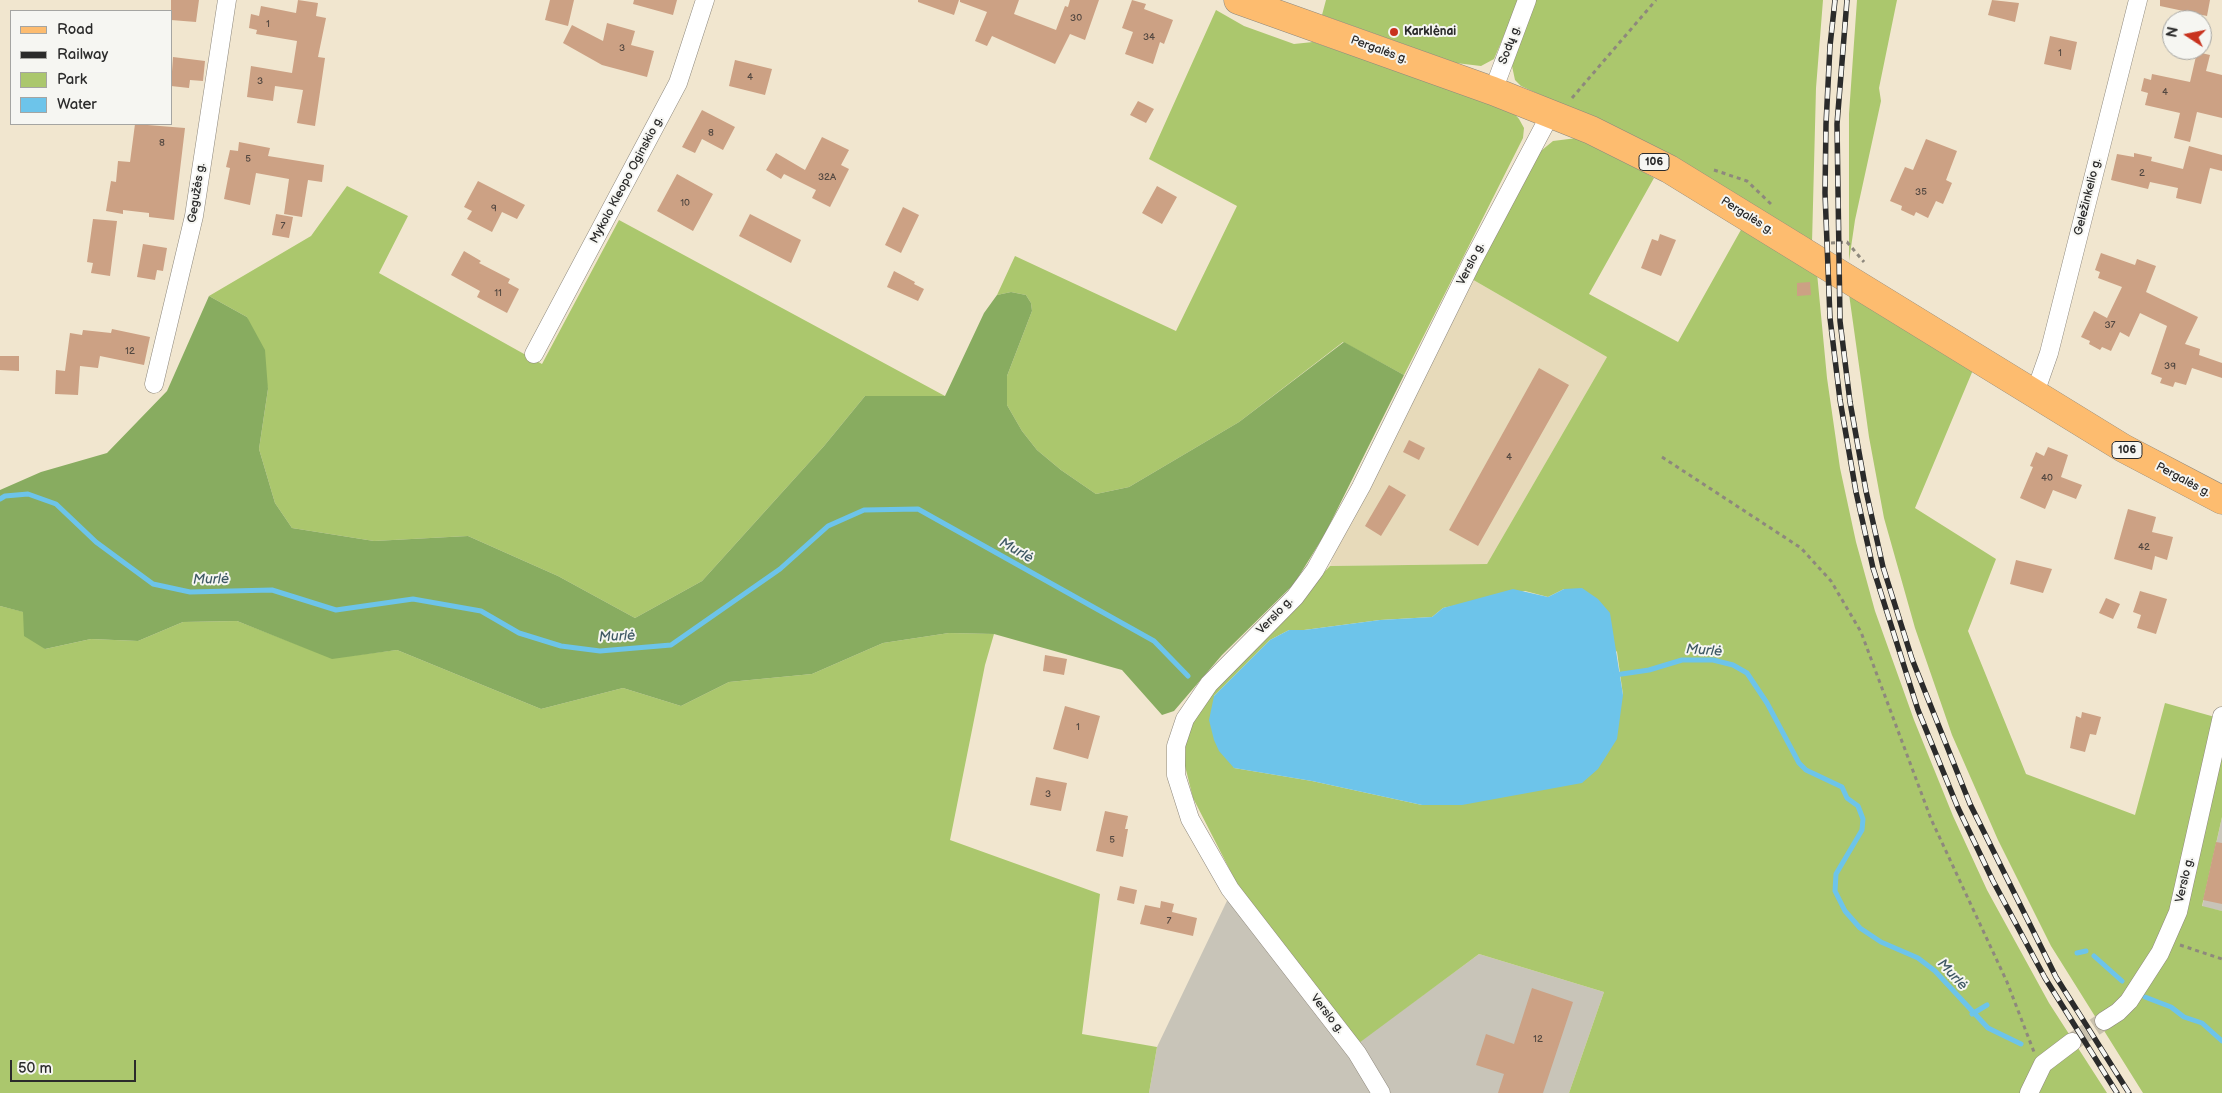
<!DOCTYPE html>
<html>
<head>
<meta charset="utf-8">
<style>
  body { margin:0 }
  #map { position:relative; width:2222px; height:1093px; overflow:hidden; background:#f1e6cf; font-family:"Balsamiq Sans",sans-serif }
  canvas { display:block }
  .legend { position:absolute; left:10px; top:10px; width:162px; height:115px; box-sizing:border-box; background:#f6f6f2; border:1px solid #a5a5a2; margin:0; padding:6px 9px; list-style:none; font-size:15px; color:#2b2b2b }
  .legend li { display:flex; align-items:center; gap:10px; height:25px }
  .legend b { width:25px; border:1px solid #a5a5a2 }
  .north { position:absolute; left:2162px; top:10px; width:50px; height:50px; box-sizing:border-box; background:#f6f6f2; border:1px solid #a5a5a2; border-radius:50%; rotate:281deg; font-size:14px; font-weight:700; line-height:20px; text-align:center; color:#2b2b2b }
  .north::after { content:''; display:block; margin:auto; width:18px; height:22px; background:#c8321e; clip-path:polygon(50% 0,100% 100%,50% 72%,0 100%) }
  .scale { position:absolute; left:10px; top:1060px; width:126px; height:22px; box-sizing:border-box; border:2px solid #2b2b2b; border-top:0; padding-left:6px; font-size:15px; line-height:18px; white-space:nowrap; color:#2b2b2b; -webkit-text-stroke:4px #f6f6f2; paint-order:stroke }
</style>
</head>
<body>
<div id="map">
<canvas width="2222" height="1093"></canvas>
<ul class="legend">
<li><b style="height:6px;background:#fdbc6f"></b>Road</li>
<li><b style="height:6px;background:#2b2b2b"></b>Railway</li>
<li><b style="height:14px;background:#abc76d"></b>Park</li>
<li><b style="height:14px;background:#6dc4ea"></b>Water</li>
</ul>
<div class="north">N</div>
<div class="scale">50 m</div>
</div>
<script>
const ctx = document.querySelector('canvas').getContext('2d');
ctx.lineJoin = 'round';
function fillPath(path, color) {
  ctx.fillStyle = color;
  ctx.fill(path, 'evenodd');
}
function shape(rows) {
  const path = new Path2D();
  for (const r of rows) {
    path.moveTo(r[0], r[1]);
    for (let i = 2; i < r.length; i += 2) path.lineTo(r[i], r[i + 1]);
  }
  return path;
}
function trace(path, color, width, dash) {
  ctx.strokeStyle = color;
  ctx.lineWidth = width;
  ctx.lineCap = dash ? 'butt' : 'round';
  ctx.setLineDash(dash || []);
  ctx.stroke(path);
}
function write(font, color, halo, rows, align = 'center') {
  ctx.font = font + ' "Balsamiq Sans",sans-serif';
  ctx.lineWidth = 4;
  ctx.setLineDash([]);
  ctx.textBaseline = 'middle';
  ctx.strokeStyle = halo;
  ctx.fillStyle = color;
  for (const [text, x, y, turn = 0] of rows) {
    ctx.save();
    ctx.translate(x, y);
    ctx.rotate((+turn || 0) * Math.PI / 180);
    ctx.textAlign = isNaN(turn) ? turn : align;
    if (halo) ctx.strokeText(text, 0, 0);
    ctx.fillText(text, 0, 0);
    ctx.restore();
  }
}
fillPath(shape([
  [1470,278,1607,357,1487,564,1330,566,1338,542]
]), '#e7daba');
fillPath(shape([
  [2222,817,2222,911,2202,907],
  [1236,882,1359,1042,1479,954,1604,992,1569,1093,1149,1093,1157,1047]
]), '#c8c4b8');
fillPath(shape([
  [1326,0,1519,0,1494,59,1481,66,1456,63,1322,15],
  [1535,0,1823,0,1816,88,1812,243,1628,135,1521,86,1515,80,1512,66,1514,56],
  [1857,0,1897,0,1879,88,1881,101,1855,220,1849,261,1849,114],
  [1216,10,1244,26,1294,44,1313,42,1502,107,1513,112,1519,119,1524,128,1523,138,1404,375,1343,342,1239,422,1129,487,1096,494,1061,470,1037,450,1022,431,1007,405,1007,376,1032,311,1031,303,1026,295,1011,292,997,295,1015,256,1176,331,1237,206,1149,159],
  [1577,138,1591,142,1654,178,1589,294,1678,342,1742,228,1817,273,1827,378,1840,468,1856,542,1875,611,1914,720,1953,816,1987,890,2049,1003,2107,1093,1569,1093,1604,992,1479,954,1359,1043,1236,882,1193,798,1185,766,1186,733,1202,702,1330,566,1487,564,1607,357,1470,278,1536,155,1553,141],
  [1564,589,1617,652,1623,695,1422,805,1312,781,1234,768,1214,696,1270,640,1289,630,1304,630,1380,620,1432,617,1443,608,1525,591,1548,597],
  [347,186,408,216,379,273,542,364,619,220,945,396,865,396,824,446,702,581,635,618,558,576,468,536,374,541,292,528,275,503,259,449,268,389,247,317,209,296,311,236],
  [1849,294,1973,370,1915,508,1996,559,1968,631,2026,774,2135,815,2165,703,2222,719,2222,817,2202,906,2222,911,2222,1093,2143,1093,2051,946,1998,840,1952,735,1915,628,1884,518,1869,437],
  [0,606,24,612,45,649,91,639,138,641,183,622,237,621,332,658,397,650,541,709,623,688,681,706,729,682,812,674,883,643,949,633,994,634,985,665,950,840,1100,894,1082,1034,1157,1047,1149,1093,0,1093]
]), '#abc76d');
fillPath(shape([
  [1011,292,1026,295,1031,303,1032,311,1007,376,1007,405,1022,431,1037,450,1061,470,1096,494,1129,487,1239,422,1344,342,1404,375,1325,534,1294,584,1222,655,1174,711,1162,715,1122,670,994,634,949,633,883,643,812,674,729,682,681,706,623,688,541,709,397,650,332,659,237,621,183,622,138,641,91,639,45,649,24,636,23,612,0,606,0,490,41,472,107,453,167,391,209,296,247,317,265,350,268,389,259,449,275,503,292,528,374,541,468,536,558,576,635,618,702,581,824,446,865,396,945,396,984,313,997,295]
]), '#88ac60');
fillPath(shape([
  [1582,588,1598,599,1610,613,1623,695,1617,739,1598,769,1582,783,1462,805,1422,805,1312,781,1234,768,1219,751,1214,740,1209,720,1214,696,1270,640,1289,630,1304,630,1380,620,1432,617,1443,608,1513,589,1548,597,1564,589]
]), '#6dc4ea');
trace(shape([
  [0,499,5,496,28,494,56,504,96,542,153,584,190,592,272,590,336,610,413,599,481,611,519,633,561,646,600,651,671,645,780,569,828,526,864,510,918,509,1154,641,1188,676],
  [1615,675,1649,670,1682,660,1713,660,1733,665,1747,673,1767,703,1799,763,1806,770,1842,787,1847,798,1858,806,1863,819,1862,830,1836,874,1835,891,1845,911,1860,928,1881,942,1918,958,1935,971,1988,1028,2021,1044],
  [2077,953,2086,951],
  [2094,956,2122,981],
  [2145,997,2171,1007,2184,1017,2202,1023,2222,1041],
  [1972,1014,1987,1005]
]), '#6dc4ea', 5);
fillPath(shape([
  [171,0,199,0,196,22,171,20],
  [298,0,318,3,316,16,326,18,318,57,325,58,315,126,297,123,303,90,275,86,273,101,247,97,251,66,292,73,297,41,256,34,257,30,249,28,251,14,259,16,261,6,296,13],
  [550,0,574,0,568,26,545,20],
  [634,0,677,0,673,15,633,4],
  [918,0,959,0,954,15,918,2],
  [960,0,1019,0,1014,14,1056,30,1065,6,1068,7,1070,0,1099,0,1085,40,1070,34,1055,64,992,36,987,46,975,41,987,12,960,2],
  [1132,0,1146,4,1144,9,1173,20,1164,44,1160,42,1153,64,1125,54,1133,32,1122,28],
  [1992,0,2019,3,2015,22,1988,15],
  [2160,0,2210,0,2207,16,2160,6],
  [607,23,635,31,631,45,654,51,647,77,602,65,563,43,572,25,603,41],
  [2050,36,2077,42,2071,70,2044,64],
  [2197,52,2210,55,2206,71,2222,75,2222,118,2197,112,2190,142,2174,138,2180,113,2145,105,2148,93,2141,91,2144,78,2151,80,2152,74,2190,82],
  [173,57,205,61,203,81,190,80,189,88,171,86],
  [735,60,772,69,765,95,729,86],
  [1138,101,1154,109,1146,123,1130,115],
  [702,110,735,127,723,150,702,139,695,153,682,147],
  [135,124,185,128,174,220,149,217,149,213,123,210,123,214,106,211,111,181,116,182,118,161,130,162],
  [822,137,849,150,841,165,849,169,830,207,812,198,816,190,784,174,781,179,766,170,776,153,805,170],
  [1926,139,1957,151,1946,180,1952,183,1943,204,1936,201,1928,218,1916,212,1914,216,1901,210,1902,206,1890,201,1905,167,1913,170],
  [239,142,270,148,268,156,324,165,322,182,308,180,302,217,284,214,289,179,256,173,250,205,224,199,230,168,226,167,230,150,238,151],
  [2189,146,2222,155,2222,171,2210,168,2201,204,2176,198,2178,188,2150,182,2148,189,2111,180,2117,154,2134,157,2134,153,2152,157,2151,161,2183,169],
  [677,174,713,194,693,231,657,211],
  [478,181,525,205,517,219,502,212,492,232,467,219,472,211,464,207],
  [1157,186,1177,197,1162,224,1142,213],
  [903,207,919,215,901,253,885,245],
  [276,214,293,217,289,238,272,235],
  [750,214,801,240,791,263,739,236],
  [93,219,117,221,110,276,91,273,93,263,87,262],
  [1660,234,1676,240,1661,276,1641,268,1652,239,1658,241],
  [143,244,167,248,163,271,157,270,155,280,137,277],
  [464,251,481,261,479,263,510,279,508,283,519,289,507,313,477,297,480,291,451,275],
  [2101,253,2135,265,2137,259,2156,266,2146,292,2198,317,2185,344,2200,349,2199,355,2222,363,2222,378,2192,368,2186,385,2175,382,2173,387,2160,383,2162,378,2151,374,2167,326,2140,313,2129,337,2120,332,2111,351,2102,347,2100,350,2089,344,2090,341,2081,337,2094,311,2107,318,2122,287,2098,278,2100,272,2095,270],
  [894,271,915,282,914,284,924,289,918,301,887,287],
  [1810,282,1811,295,1797,296,1797,283],
  [112,329,150,337,144,365,100,356,98,368,80,366,78,395,55,394,56,370,65,371,70,333,82,335,83,330,111,333],
  [0,356,19,356,19,371,0,370],
  [1539,368,1569,385,1478,546,1449,530],
  [1409,440,1425,448,1419,460,1403,452],
  [2048,447,2068,455,2061,477,2082,485,2076,499,2053,490,2045,509,2020,498,2033,467,2030,466,2036,452,2044,456],
  [1389,485,1406,495,1381,536,1365,526],
  [2128,509,2156,517,2152,532,2173,537,2167,560,2155,556,2152,570,2114,559],
  [2016,560,2052,569,2043,593,2010,584],
  [2140,591,2167,599,2156,634,2137,628,2141,615,2133,612],
  [2106,598,2120,604,2113,619,2099,613],
  [1045,655,1067,659,1064,675,1043,671],
  [1065,706,1100,716,1088,759,1053,749],
  [2082,712,2101,717,2096,735,2090,734,2085,752,2070,748,2076,716,2081,718],
  [1036,777,1067,783,1061,811,1030,805],
  [1105,811,1128,816,1125,829,1128,829,1123,857,1096,851],
  [2216,842,2222,843,2222,904,2203,900],
  [1120,886,1137,890,1134,904,1117,900],
  [1161,901,1174,904,1172,912,1197,918,1193,936,1140,924,1145,905,1160,908],
  [1532,988,1573,1002,1543,1093,1498,1093,1504,1074,1476,1065,1486,1034,1514,1044]
]), '#cca184');
trace(shape([
  [2072,1042,2104,1021]
]), '#c9c1ae', 18, [18, 9]);
const street = shape([
  [1493,91,1527,0],
  [534,354,678,83,705,0],
  [154,384,194,216,227,0],
  [2035,393,2049,353,2138,0],
  [2104,1021,2118,1012,2129,1001,2160,953,2178,912,2222,716],
  [1381,1093,1357,1053,1230,889,1190,819,1176,775,1176,746,1185,719,1209,684,1295,597,1315,570,1361,487,1472,262,1551,113],
  [2029,1093,2043,1064,2072,1042]
]);
const primary = shape([
  [1238,0,1493,91,1591,130,1669,169,2123,448,2222,500]
]);
trace(street, '#8e887d', 19);
trace(primary, '#8e887d', 29);
trace(shape([
  [1572,98,1656,0],
  [1714,170,1747,181,1772,205],
  [1831,243,1847,242,1864,262],
  [1662,457,1801,548,1831,581,1861,632,1931,819,2007,982,2034,1052],
  [2180,945,2222,959]
]), '#8e887d', 3, [4, 4]);
trace(street, '#fff', 18);
trace(primary, '#fdbc6f', 28);
const rail = shape([
  [1835,0,1830,46,1826,124,1825,193,1830,318,1840,400,1856,492,1873,568,1918,710,1958,808,1993,881,2045,978,2117,1093],
  [1847,0,1837,124,1840,321,1850,402,1866,491,1883,567,1912,659,1970,804,2056,977,2129,1093]
]);
trace(rail, '#2b2b2b', 5.5);
trace(rail, '#f6f6f2', 4, [11]);
for (const [x, y, r, color] of [
  [1394,32,5,"#c8321e"]
]) {
  const dot = new Path2D();
  dot.arc(x, y, r, 0, 2 * Math.PI);
  ctx.fillStyle = color;
  ctx.fill(dot);
  trace(dot, '#f6f6f2', 2);
}
write('10px', '#534841', null, [
  ["30",1076,18],
  ["1",268,24],
  ["34",1149,37],
  ["3",622,48],
  ["1",2060,53],
  ["4",750,77],
  ["3",260,81],
  ["4",2165,92],
  ["8",711,133],
  ["8",162,143],
  ["5",248,159],
  ["2",2142,173],
  ["32A",827,177],
  ["35",1921,192],
  ["10",685,203],
  ["9",494,208],
  ["7",283,226],
  ["11",498,293],
  ["37",2110,325],
  ["12",130,351],
  ["39",2170,366],
  ["4",1509,457],
  ["40",2047,478],
  ["42",2144,547],
  ["1",1078,727],
  ["3",1048,794],
  ["5",1112,840],
  ["7",1169,921],
  ["12",1538,1039]
]);
for (const [x, y, w] of [
  [1654,162,30],
  [2127,450,30]
]) {
  const box = new Path2D();
  box.roundRect(x - w / 2, y - 8.5, w, 17, 4);
  ctx.fillStyle = '#f6f6f2';
  ctx.fill(box);
  trace(box, '#2b2b2b', 1);
}
write('bold 11px', '#2b2b2b', null, [
  ["106",1654,162],
  ["106",2127,450]
]);
write('bold 12px', '#2b2b2b', '#f6f6f2', [
  ["Karklėnai",1404,32]
], 'left');
write('12px', '#2b2b2b', '#f6f6f2', [
  ["Sodų g.",1510,45,-69],
  ["Pergalės g.",1379,50,20],
  ["Mykolo Kleopo Oginskio g.",627,180,-62],
  ["Gegužės g.",197,193,-81],
  ["Geležinkelio g.",2088,197,-76],
  ["Pergalės g.",1747,216,32],
  ["Verslo g.",1471,264,-63],
  ["Pergalės g.",2183,480,28],
  ["Verslo g.",1275,616,-46],
  ["Verslo g.",2185,880,-77],
  ["Verslo g.",1327,1014,52]
]);
write('italic 14px', '#3f5964', '#f6f6f2', [
  ["Murlė",1016,551,29],
  ["Murlė",211,580,-1],
  ["Murlė",617,637,-3],
  ["Murlė",1704,651,4],
  ["Murlė",1952,975,47]
]);
</script>
</body>
</html>
